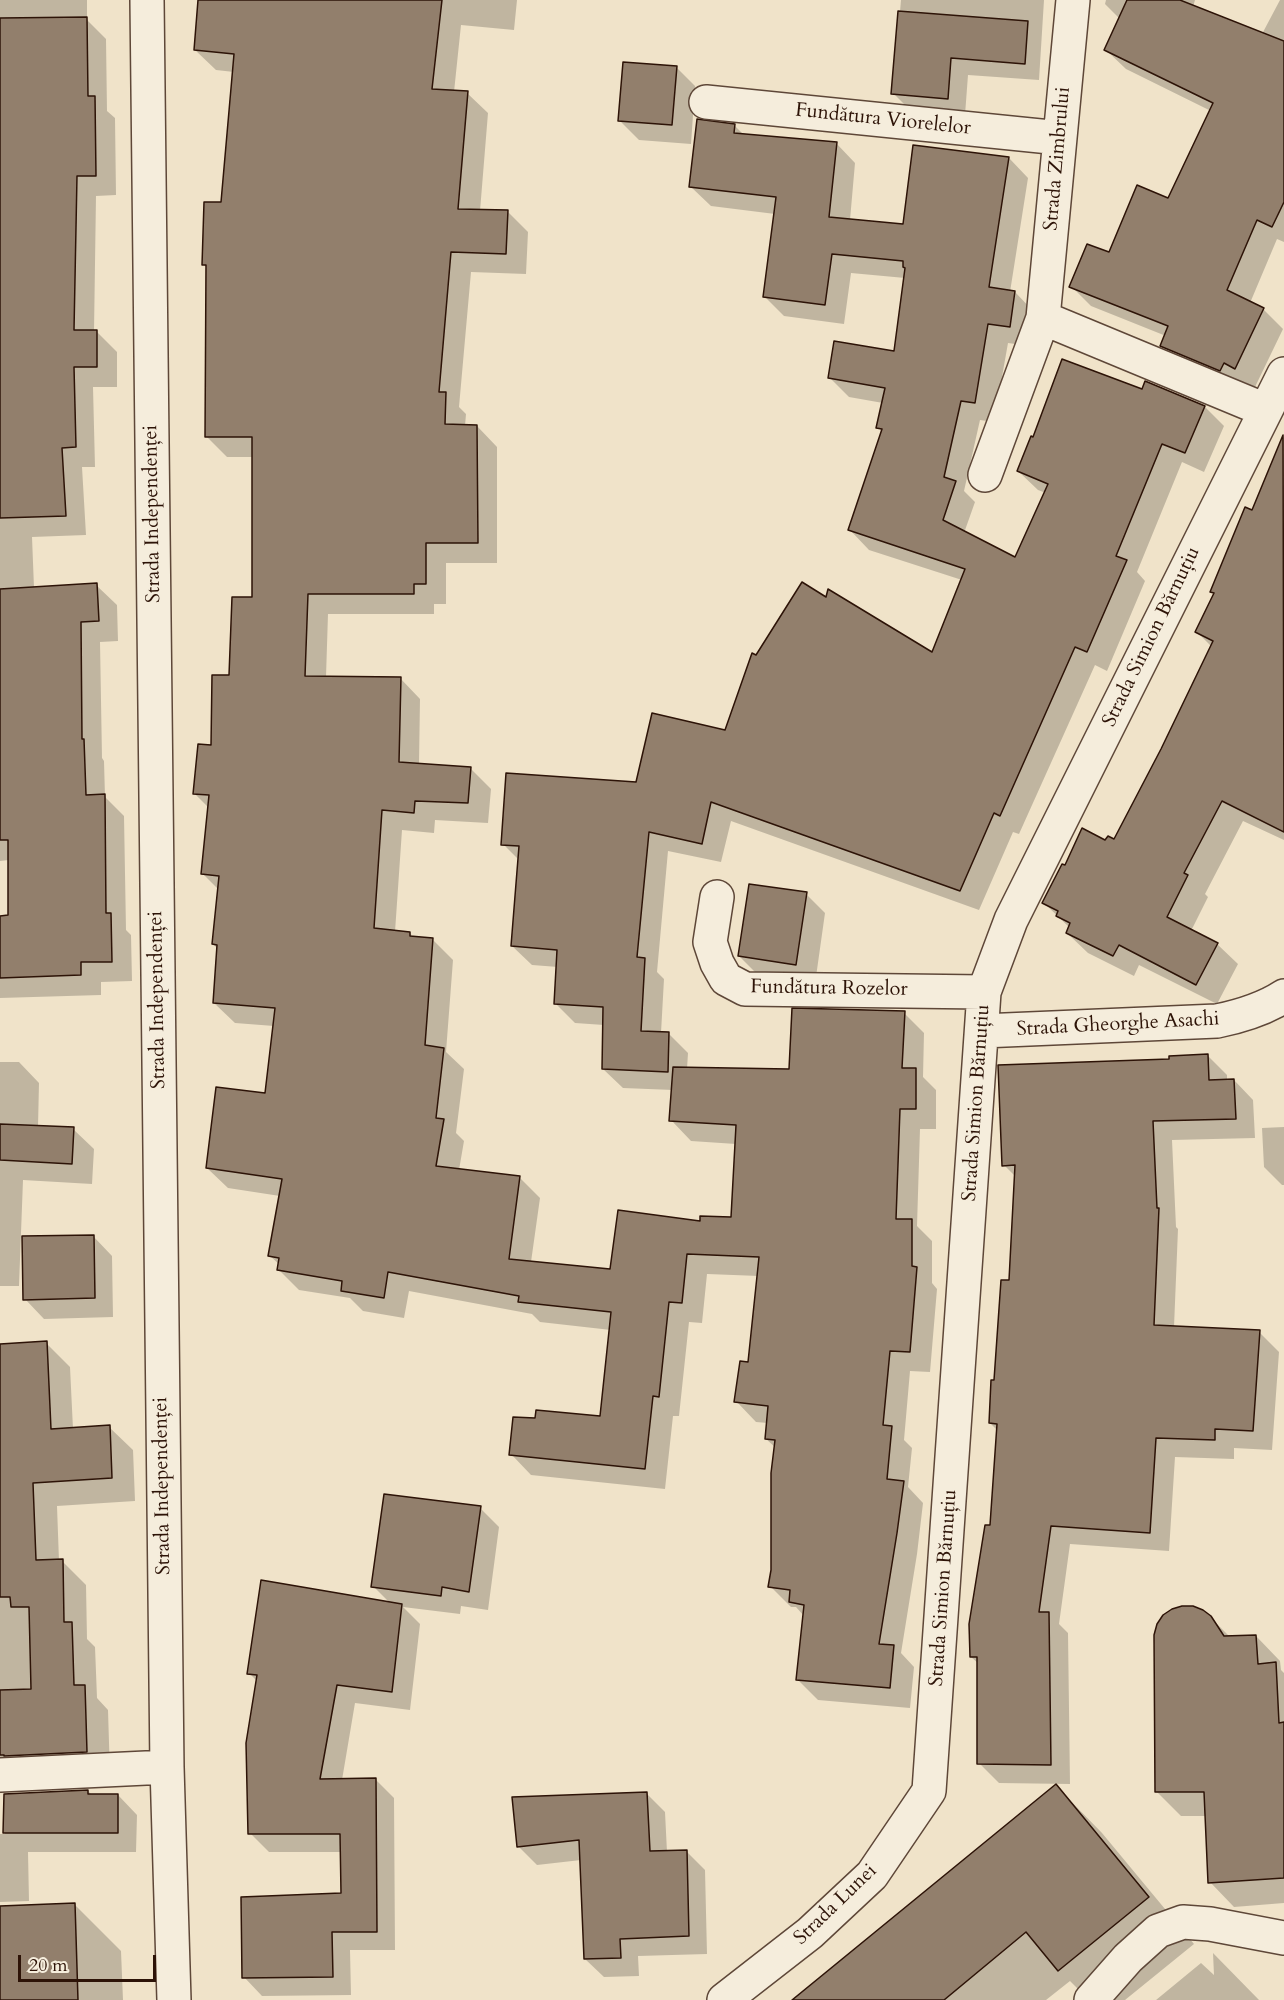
<!DOCTYPE html>
<meta charset="utf-8">
<style>
body{margin:0}
#map{position:relative;width:1284px;height:2000px;overflow:hidden;background:#f0e3c9;font-family:Cardo,serif}
canvas{display:block}
.scale{position:absolute;left:18px;top:1955px;width:138px;height:27px;box-sizing:border-box;border:3px solid #2d1307;border-top:0;padding-left:8px;font-size:18px;line-height:21px;white-space:nowrap;color:#2d1307;-webkit-text-stroke:4px #f5eddc;paint-order:stroke}
</style>
<div id="map">
<canvas width="1284" height="2000"></canvas>
<div class="scale">20 m</div>
</div>
<script>
const ctx = document.querySelector('canvas').getContext('2d');
ctx.lineJoin = 'round';
function fillPath(path, color) { ctx.fillStyle = color; ctx.fill(path, 'evenodd'); }
function strokePath(path, color, width, dash) { ctx.strokeStyle = color; ctx.lineWidth = width; ctx.lineCap = dash ? 'butt' : 'round'; ctx.setLineDash(dash || []); ctx.stroke(path); }
function write(font, color, halo, rows, align = 'center') {
  ctx.font = font + ' Cardo,serif'; ctx.lineWidth = 4.5; ctx.setLineDash([]); ctx.textBaseline = 'middle'; ctx.strokeStyle = halo; ctx.fillStyle = color; for (const [text, x, y, turn = 0] of rows) {
    ctx.save(); ctx.translate(x, y); ctx.rotate((+turn || 0) * Math.PI / 180); ctx.textAlign = isNaN(turn) ? turn : align; if (halo) ctx.strokeText(text, 0, 0); ctx.fillText(text, 0, 0); ctx.restore();
  }
}
const shadow = new Path2D(`
 M0,0H87V20L106,39L107,111L115,118L116,195L96,196L94,332H97L117,352V387H93L95,467H82L86,535L32,537L34,588L96,585L117,605L118,641L100,642L102,758L104,761L105,797L124,816L126,930L131,935L132,981L101,982V995L0,998V917H10L9,860L0,861Z
 M199,0H517L514,30L461,25L454,92L467,93L488,113L480,211H507L528,232L526,274L471,272L459,407L466,414L465,426H477L497,447V563H446V604H434V614H328L326,677L400,678L420,699L419,764L470,768L491,789L488,823L435,820L434,833L402,830L395,932L410,933L414,938L433,940L453,960L446,1052L464,1069L456,1133L464,1141L459,1170L519,1177L540,1198L531,1262L611,1271L701,1223L732,1219L736,1144L691,1141L671,1120L673,1090L623,1088L603,1069L604,1025L575,1023L555,1003L558,967L532,965L512,946L520,861L503,844L637,783L725,732L757,657L933,654L962,580L869,550L850,530L882,432L878,427L883,403L849,397L830,378L895,353L905,278L851,273L844,324L784,316L765,297L775,214L711,206L691,187L734,125L744,135L836,143L855,163L850,220L904,225L1009,158L1028,178L1010,292H1015L1034,312L1030,346L1008,343L994,422L980,420L964,491L975,502L964,533L1016,559L1046,493L1038,490L1018,471L1143,390L1205,407L1224,426L1204,472L1182,462L1137,572L1145,581L1107,671L1095,665L1019,834L1013,832L979,910L731,821L721,862L668,851L657,972L664,979L661,1033H668L688,1053L687,1069L791,1071L904,1013L924,1033L923,1077L936,1090V1129H920L917,1226L932,1241V1283L937,1289L930,1372L910,1371L904,1440L912,1448L908,1487L923,1503L917,1554L901,1653L914,1667L910,1708L818,1700L798,1680L804,1616L796,1607H791L770,1586L772,1570L776,1448L766,1439L768,1423L756,1422L736,1401L749,1363L759,1276L707,1274L702,1323L689,1322L679,1416H673L665,1489L531,1475L511,1454L602,1418L611,1330L540,1322L532,1314L409,1291L404,1318L363,1311L350,1298L299,1290L279,1270L280,1265L270,1256L280,1196L228,1188L207,1168L266,1095L274,1026L235,1023L214,1003L218,949L213,944L219,890L202,873L209,808L195,794L212,747L254,599L253,457H227L207,437L208,269L204,265L223,204L234,72L216,70L195,50Z
 M901,0H1044L1039,80L968,75L965,115L910,110L893,93Z
 M1106,0H1195L1193,7L1262,34L1280,0H1284V242L1277,239L1250,303L1263,309L1283,329L1255,387L1244,382L1240,390L1181,366L1162,346L1166,336L1091,306L1071,286L1169,200L1211,111L1126,69L1106,50L1120,19L1105,4Z
 M676,67L695,86L691,144L639,140L620,121Z
 M1284,436V840L1243,821L1205,894L1208,897L1191,931L1217,944L1238,964L1217,1004L1139,965L1134,976L1088,953L1067,933L1070,928L1044,903L1065,867L1106,842L1115,841L1163,750L1212,647L1197,632L1215,595L1212,592L1253,512Z
 M806,894L825,913L815,984L758,975L739,956Z
 M1207,1055L1227,1075V1080H1234L1253,1100L1255,1138L1172,1140L1176,1227L1178,1229L1174,1327L1259,1332L1279,1352L1272,1450L1234,1448V1459L1175,1457L1169,1551L1070,1544L1059,1624L1068,1633L1070,1784L999,1783L979,1763V1664L971,1657L992,1527L998,1431L990,1423L1010,1282L1016,1177L1004,1165L1171,1060Z
 M0,1062H19L39,1083L38,1127L73,1129L94,1149L92,1184L23,1180L19,1286H0Z
 M1284,1127V1185H1282L1264,1167L1262,1128Z
 M93,1236L112,1256L113,1317L44,1319L25,1299Z
 M46,1343L70,1367L73,1429L109,1427L133,1450L135,1501L57,1506L59,1561H62L86,1585L87,1639L95,1647L97,1698L108,1710L110,1775L0,1780V1345Z
 M480,1508L499,1527L488,1610L461,1606L460,1614L403,1607L420,1624L410,1710L355,1703L342,1780L375,1779L394,1798L395,1950H350L351,1995L262,1996L244,1977L343,1894L342,1852H269L250,1833L258,1682L249,1673L390,1603L373,1586Z
 M1210,1617L1231,1638L1256,1636L1280,1661L1281,1670L1284,1673V1903L1234,1907L1210,1882L1207,1816H1181L1157,1792Z
 M1056,1786L1102,1833L1194,1944L1125,2000H1089L1070,1981L1046,2000H795Z
 M88,1791L92,1795H118L137,1815L136,1852H28L29,1901L0,1902V1834H5V1795Z
 M646,1793L665,1812L667,1852L686,1851L705,1870L707,1954L638,1956L639,1976L604,1977L585,1959L581,1860L537,1865L518,1846Z
 M75,1905L121,1951L123,2000H0V1908Z
 M1213,1953L1259,2000H1156L1201,1963L1214,1975Z`);
const building = new Path2D(`
 M198,0H442L432,89L468,91L458,209L508,210L506,254L451,252L439,392H446L445,424L477,425L478,543H426V584H414V594H308L305,676L401,677L399,762L471,767L468,803L415,801L414,813L382,810L374,928L410,932V936L433,938L425,1045L444,1048L436,1118L444,1119L436,1166L520,1176L509,1259L610,1269L618,1210L700,1221V1216L731,1217L736,1125L669,1121L673,1067L789,1069L792,1008L905,1011L902,1068H916V1109H900L896,1219H912V1266L917,1267L910,1352L890,1351L883,1425L892,1426L887,1479L904,1481L897,1533L879,1644L894,1645L890,1688L796,1680L804,1605L789,1602L790,1590L768,1587L771,1570V1473L775,1440L765,1439L768,1406L734,1402L740,1361L748,1362L759,1257L687,1254L682,1303L669,1302L659,1397L653,1396L645,1469L509,1455L513,1417L535,1418L536,1410L600,1416L611,1312L518,1302L519,1296L388,1272L384,1298L341,1291L342,1281L277,1270L279,1258L268,1256L282,1179L206,1168L216,1087L265,1093L275,1008L213,1003L217,945L212,944L219,876L201,874L209,795L193,794L198,744L211,745L212,675H229L232,597H252V437H205L206,265H202L204,202H221L234,54L194,50Z
 M1127,0H1180L1284,41V202L1272,227L1257,220L1227,290L1264,308L1235,369L1224,363L1220,371L1160,346L1168,326L1069,287L1087,244L1109,252L1137,185L1168,198L1213,103L1104,50Z
 M898,11L1028,21L1025,64L951,58L948,99L891,94Z
 M87,17L88,96H95L96,176H77L74,330H97V367H74L76,447L62,448L66,516L0,518V18Z
 M623,62L677,66L672,125L618,121Z
 M697,119L735,124L734,133L837,142L829,217L903,224L913,145L1009,157L989,287L1015,291L1010,327L988,324L975,403L961,401L944,477L956,481L943,520L1015,557L1048,484L1017,471L1031,436L1033,437L1062,359L1142,389L1145,381L1205,406L1185,453L1162,444L1116,556L1127,560L1087,652L1075,647L1000,816L994,813L960,891L711,802L702,844L649,832L637,957L645,958L641,1031L669,1032L668,1072L602,1069L603,1007L554,1004L557,950L511,946L519,846L501,845L506,773L636,782L652,713L725,730L752,653L756,655L802,582L826,597L828,589L932,652L965,569L848,530L882,429L876,428L885,388L828,378L834,341L894,351L905,268L903,267V261L832,254L825,305L763,297L776,197L689,187Z
 M1283,435L1284,832L1222,801L1184,873L1188,875L1167,917L1218,943L1196,985L1119,945L1113,956L1066,933L1070,923L1056,916L1058,911L1042,903L1062,864L1065,865L1082,828L1105,840L1108,836L1114,839L1161,749L1213,641L1195,632L1214,593L1210,592L1245,507L1252,510Z
 M97,583L99,621L81,622L82,739H84L86,795L105,794L106,913H111L112,962H81V975L0,978V916L8,915V840H0V589Z
 M749,884L807,892L796,965L738,956Z
 M1208,1054L1209,1080L1234,1079L1236,1119L1153,1121L1157,1208H1159L1154,1325L1260,1330L1253,1431L1215,1429V1440L1156,1438L1150,1533L1051,1526L1039,1612H1049L1051,1765L977,1764V1657H970L969,1624L985,1525H990L997,1424L989,1423L991,1380H994L1001,1280H1009L1015,1165L1002,1166L998,1065L1169,1059V1056Z
 M0,1124L74,1127L72,1164L0,1160Z
 M94,1235L95,1298L23,1300L22,1236Z
 M47,1341L51,1429L110,1425L112,1478L33,1483L36,1560L63,1559L64,1622H72L74,1685H85L87,1752L4,1756V1755H0V1690L31,1689L29,1607H11L10,1597H0V1344Z
 M384,1494L481,1506L469,1592L442,1587L441,1596L371,1587Z
 M261,1580L402,1604L392,1692L337,1685L320,1779L376,1778L377,1932H332L333,1977L242,1978L241,1897L341,1893L340,1834H248L246,1743L257,1675L247,1674Z
 M1182,1606H1193L1203,1610L1211,1616L1224,1636L1256,1635L1258,1664L1276,1662L1279,1723L1284,1722V1878L1208,1883L1204,1792H1155L1154,1635L1157,1624L1163,1615L1172,1609Z
 M1056,1784L1149,1897L1058,1971L1026,1932L944,2000H792Z
 M88,1790V1794H118V1833H3L4,1794Z
 M647,1792L650,1851L687,1850L689,1936L620,1939L621,1958L584,1959L579,1840L517,1847L512,1797Z
 M75,1903L78,2000H0V1906Z`);
const minor = new Path2D(`
 M147,0L167,1767L174,2000
 M1073,0L1043,318L1265,410
 M706,102L1060,138
 M985,475L1043,318
 M717,897L710,942L717,963L726,979L745,989L984,992
 M982,1031L1217,1021C1241,1016 1264,1009 1284,996
 M0,1775L167,1767
 M724,2000L810,1933L872,1875L929,1791L984,992L1011,920L1284,374
 M1091,2000L1128,1958L1158,1931L1183,1922L1210,1924L1284,1938`);
const streetNames = [
 ["Fundătura Viorelelor",883,120,6],
 ["Strada Zimbrului",1058,159,-85],
 ["Strada Independenței",153,514,-91],
 ["Strada Simion Bărnuțiu",1152,637,-64],
 ["Fundătura Rozelor",829,989,1],
 ["Strada Independenței",158,1000,-91],
 ["Strada Gheorghe Asachi",1118,1025,-3],
 ["Strada Simion Bărnuțiu",977,1103,-86],
 ["Strada Independenței",163,1486,-91],
 ["Strada Simion Bărnuțiu",944,1588,-86],
 ["Strada Lunei",836,1905,-44]
];
fillPath(shadow, '#0003');
fillPath(building, '#927f6c');
strokePath(building, '#2d1307', 1.5);
strokePath(minor, '#5e4738', 36);
strokePath(minor, '#f5eddc', 33);
write('20px', '#2d1307', '#f5eddc', streetNames);
</script>
